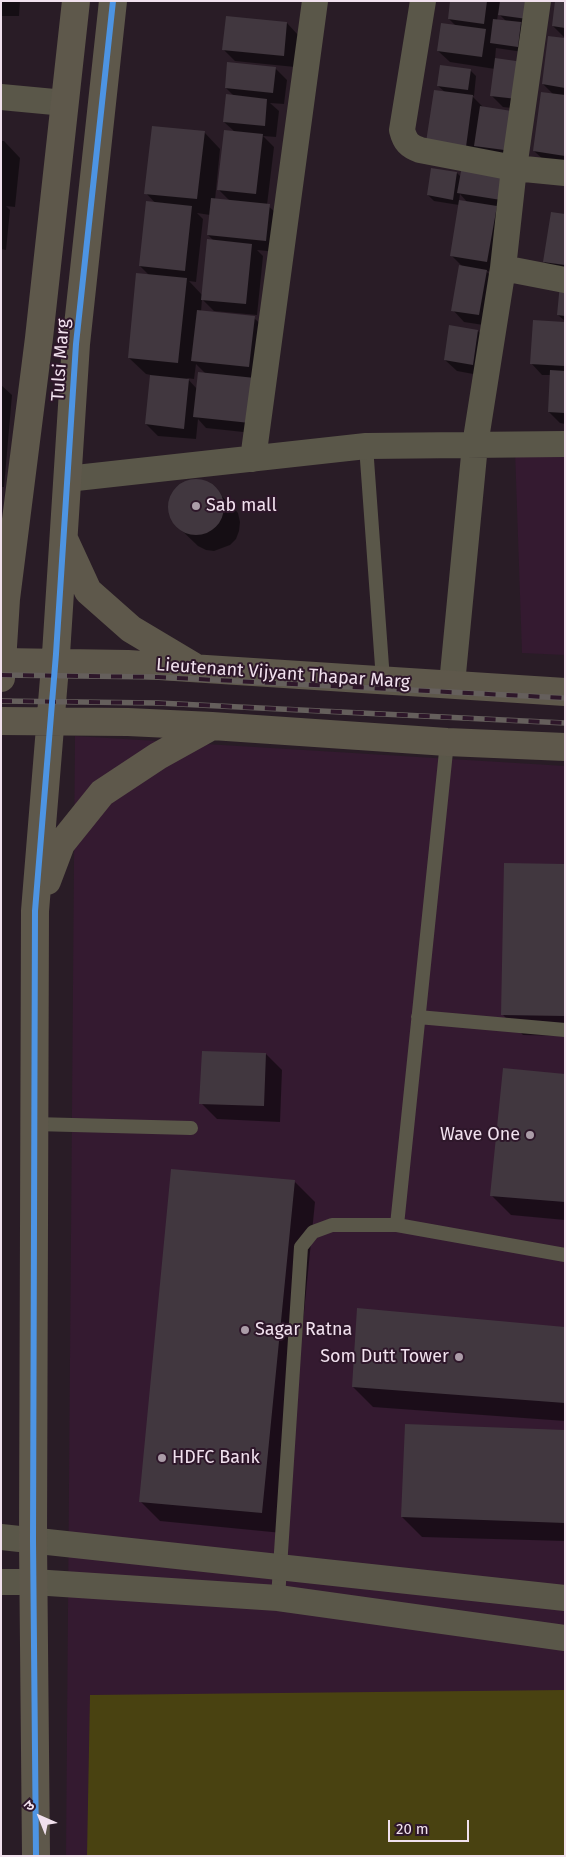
<!DOCTYPE html>
<meta charset="utf-8">
<style>
body{margin:0}
#map{position:relative;width:566px;height:1857px;overflow:hidden;background:#291c26;font-family:"Fira Sans","Noto Sans Devanagari",sans-serif}
canvas{display:block}
.frame{position:absolute;inset:0;border:2px solid #f1e1ee;pointer-events:none}
.north{position:absolute;left:15px;top:1792px;width:50px;height:50px;-webkit-text-stroke:4px #2e172a;paint-order:stroke;rotate:316deg;font-size:14px;font-weight:700;line-height:20px;text-align:center;color:#f1e1ee}
.north::after{content:'';display:block;margin:auto;width:18px;height:22px;background:#f1e1ee;clip-path:polygon(50% 0,100% 100%,50% 72%,0 100%)}
.scale{position:absolute;left:388px;top:1820px;width:81px;height:22px;box-sizing:border-box;border:2px solid #f1e1ee;border-top:0;padding-left:6px;font-size:15px;line-height:18px;white-space:nowrap;color:#f1e1ee;-webkit-text-stroke:4px #2e172a;paint-order:stroke}
</style>
<div id="map">
<canvas width="566" height="1857"></canvas>
<div class="frame"></div>
<div class="north">उ</div>
<div class="scale">20 m</div>
</div>
<script>
const ctx = document.querySelector('canvas').getContext('2d');
ctx.lineJoin = 'round';
function fillPath(path, color) { ctx.fillStyle = color; ctx.fill(path, 'evenodd'); }
function strokePath(path, color, width, dash) { ctx.strokeStyle = color; ctx.lineWidth = width; ctx.lineCap = dash ? 'butt' : 'round'; ctx.setLineDash(dash || []); ctx.stroke(path); }
function write(font, color, halo, rows, align = 'center') {
  ctx.font = font + ' "Fira Sans",sans-serif'; ctx.lineWidth = 4; ctx.setLineDash([]); ctx.textBaseline = 'middle'; ctx.strokeStyle = halo; ctx.fillStyle = color; for (const [text, x, y, turn = 0] of rows) {
    ctx.save(); ctx.translate(x, y); ctx.rotate((+turn || 0) * Math.PI / 180); ctx.textAlign = isNaN(turn) ? turn : align; if (halo) ctx.strokeText(text, 0, 0); ctx.fillText(text, 0, 0); ctx.restore();
  }
}
const built = new Path2D(`
 M515,450L565,452V655L522,653Z
 M75,736L565,766V1856H66Z`);
const green = new Path2D(`
 M565,1690V1856H87L90,1695Z`);
const shadow = new Path2D(`
 M1,1H20L19,16H1Z
 M452,1H535L532,24L520,22L527,29L523,52L496,48L495,59L529,110L503,107L491,95L495,69L450,62L438,51L456,26L449,19ZM498,13L507,22L497,21Z
 M565,1V38L553,26Z
 M287,23L298,35L295,67L235,61L224,50Z
 M565,39V165L546,162L534,151L554,95L543,84Z
 M275,68L287,80L284,104L270,103L279,111L276,137L263,136L274,147L267,205L281,217L277,252L257,250L263,256L257,315L214,311L202,299L201,312L254,318L266,329L262,434L206,428L198,419L196,439L158,436L146,424L151,375L146,374L129,358L150,276L140,266L156,204L146,193L204,132L220,149L215,200L230,201L219,190L235,132L224,122L235,97L226,88ZM197,213L210,215L208,235L214,241L203,296L189,281L196,282L203,219ZM196,364L207,375L197,389L187,378L194,379Z
 M471,71L476,76L474,96L471,95L484,108L524,162L439,153L446,93L438,86Z
 M1,141H4L20,158L15,207L6,206L10,210L6,250L1,249Z
 M457,173L461,177L505,175L498,273L486,271L498,283L490,326L464,322L453,310L463,267L451,255L459,205L434,201L428,195ZM460,194L468,203L459,201Z
 M565,215V275L556,273L544,262Z
 M565,286V321L558,315Z
 M565,323V424L560,423L549,412L551,375H542L531,363Z
 M478,331L489,342L484,376L457,371L445,360Z
 M1,385L12,395L4,487H1Z
 M190,481H199L208,483L232,506L238,513L240,522L239,531L236,539L230,545L214,551L206,550L198,546L175,524L171,516V500L175,491L181,485Z
 M565,865V1036L523,1035L503,1015Z
 M266,1054L282,1070L280,1122L217,1119L201,1103Z
 M565,1075V1220L511,1215L491,1195Z
 M295,1182L315,1202L282,1533L160,1521L140,1501Z
 M565,1328V1421L373,1407L353,1387Z
 M565,1431V1541L422,1537L402,1517Z`);
const building = new Path2D(`
 M450,1H487L484,24L448,19Z
 M500,1H529L527,19L498,15Z
 M555,1H565V28L552,26Z
 M226,16L287,22L284,56L222,50Z
 M493,19L521,22L518,47L490,43Z
 M441,23L486,29L482,57L437,51Z
 M548,36L565,38V88L542,84Z
 M495,58L523,62L517,99L490,96Z
 M227,62L276,67L273,93L225,88Z
 M440,65L471,69L468,90L437,86Z
 M434,90L473,95L466,147L426,142Z
 M541,92L565,95V156L533,151Z
 M226,94L267,99L265,126L223,122Z
 M480,106L518,112L512,151L474,146Z
 M152,126L205,131L197,199L144,194Z
 M224,130L263,134L256,194L217,190Z
 M462,166L505,173L501,200L457,193Z
 M431,168L457,172L453,200L427,195Z
 M211,198L270,204L266,241L207,235Z
 M459,200L497,206L487,262L450,256Z
 M146,201L192,206L185,271L139,266Z
 M551,212L565,214V265L543,262Z
 M207,239L252,244L246,304L201,300Z
 M459,265L487,270L479,315L451,311Z
 M136,273L187,278L178,363L128,358Z
 M560,284L565,285V316L557,315Z
 M197,310L255,316L249,367L191,361Z
 M533,320L565,322V366L530,364Z
 M449,325L478,330L473,365L444,360Z
 M550,370L565,371V413L548,412Z
 M198,372L255,378L250,423L193,417Z
 M150,375L189,379L184,429L145,424Z
 M168 507a28 28 0 1 1 56 0a28 28 0 1 1-56 0Z
 M504,863L565,864V1016L501,1015Z
 M202,1051L266,1053L264,1106L199,1104Z
 M503,1068L565,1074V1202L490,1196Z
 M171,1169L295,1180L262,1513L139,1502Z
 M357,1308L565,1327V1403L352,1387Z
 M405,1424L565,1430V1523L401,1517Z`);
const lane = new Path2D(`
 M366,446L383,680
 M447,742L397,1225L565,1255
 M418,1017L565,1030
 M34,1124L191,1128
 M278,1598L301,1247L313,1232L332,1225H397`);
const street = new Path2D(`
 M423,1L402,130C405,142 409,146 420,150L514,168L565,173
 M1,97L65,103
 M503,268L565,280
 M253,459L315,1
 M67,479L366,446L565,444
 M452,684L475,445L503,268L514,168L538,1
 M1,1537L565,1598
 M1,1582H33L278,1598L565,1638`);
const secondary = new Path2D(`
 M65,541L88,591L131,629L193,666
 M1,662L128,664L565,692
 M1,678L6,599L39,338L76,1
 M1,721L128,722L212,726L447,742L565,747
 M47,881L61,844L102,793L158,756L212,726
 M36,1856L33,1540L35,911L56,654L76,344L113,1`);
const rail = new Path2D(`
 M1,675L158,677L565,698
 M1,701L158,703L565,723`);
const cycleway = new Path2D(`
 M36,1856L33,1540L35,911L56,654L76,344L113,1`);
const markers = [
 [196,506,5,"#ab9ca8"],
 [530,1135,5,"#ab9ca8"],
 [245,1330,5,"#ab9ca8"],
 [459,1357,5,"#ab9ca8"],
 [162,1458,5,"#ab9ca8"]
];
const streetNames = [
 ["Tulsi Marg",61,360,-86],
 ["Lieutenant Vijyant Thapar Marg",283,674,4]
];
const poiNames = [
 ["Sab mall",206,506],
 ["Wave One",520,1135,"right"],
 ["Sagar Ratna",255,1330],
 ["Som Dutt Tower",449,1357,"right"],
 ["HDFC Bank",172,1458]
];
fillPath(built, '#341a30');
fillPath(green, '#494211');
fillPath(shadow, '#0007');
fillPath(building, '#41373f');
strokePath(lane, '#5a5749', 14);
strokePath(street, '#5a5749', 26);
strokePath(secondary, '#5e584b', 28);
strokePath(rail, '#655f5c', 5.5);
strokePath(rail, '#2e172a', 4, [11]);
strokePath(cycleway, '#4d94e3', 6);
for (const [x, y, r, color] of markers) { const dot = new Path2D(); dot.arc(x, y, r, 0, 2 * Math.PI); ctx.fillStyle = color; ctx.fill(dot); strokePath(dot, '#2e172a', 2); }
write('18px', '#f1e1ee', '#2e172a', streetNames);
write('18px', '#f1e1ee', '#2e172a', poiNames, 'left');
</script>
